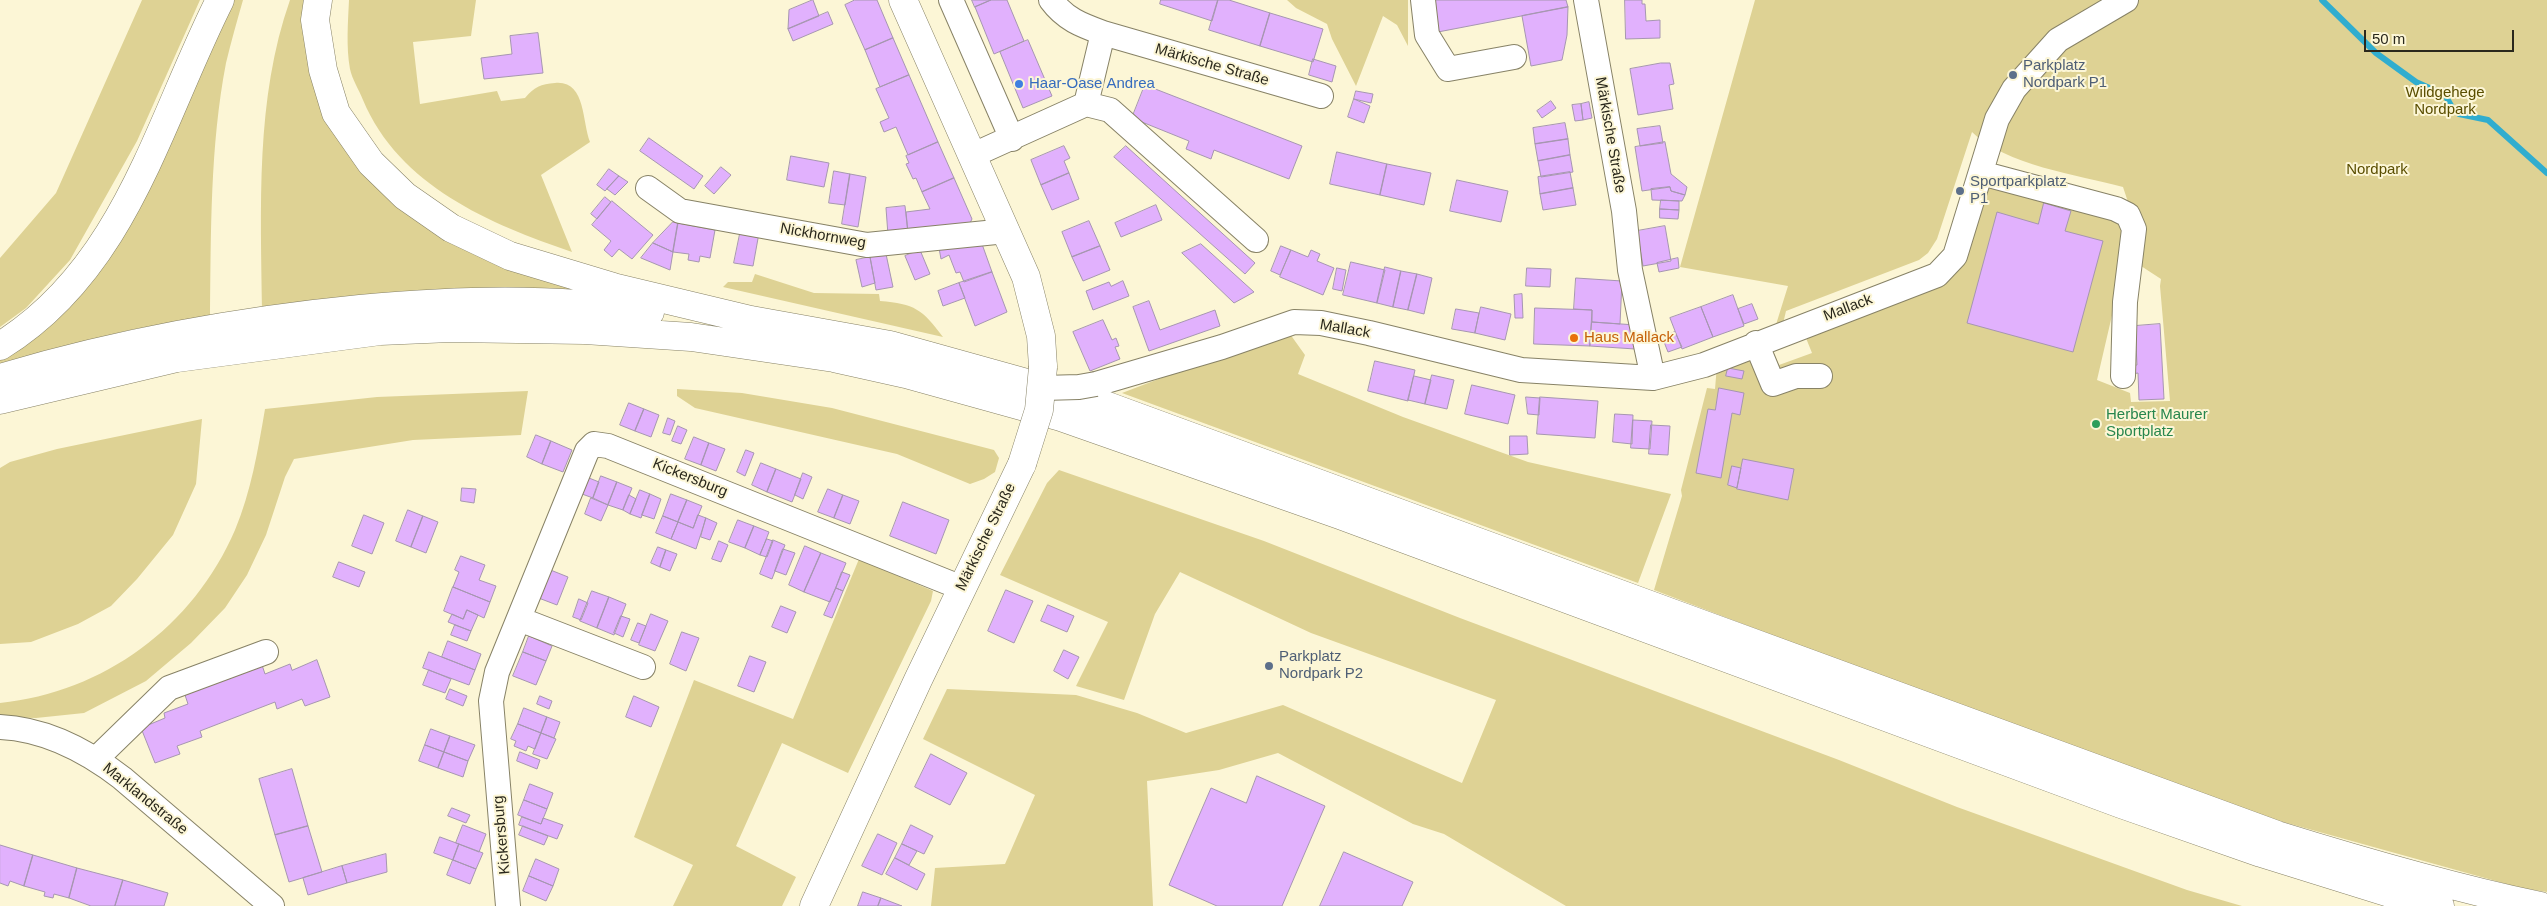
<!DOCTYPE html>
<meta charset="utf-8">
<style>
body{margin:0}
#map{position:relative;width:2547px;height:906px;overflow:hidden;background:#fcf6d6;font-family:Helvetica,sans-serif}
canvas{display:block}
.scale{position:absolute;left:2364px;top:30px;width:150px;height:22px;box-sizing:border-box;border:2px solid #2a281c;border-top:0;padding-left:6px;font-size:15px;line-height:18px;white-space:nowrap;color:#2a281c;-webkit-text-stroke:4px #fcf6d6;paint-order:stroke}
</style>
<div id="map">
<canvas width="2547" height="906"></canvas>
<div class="scale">50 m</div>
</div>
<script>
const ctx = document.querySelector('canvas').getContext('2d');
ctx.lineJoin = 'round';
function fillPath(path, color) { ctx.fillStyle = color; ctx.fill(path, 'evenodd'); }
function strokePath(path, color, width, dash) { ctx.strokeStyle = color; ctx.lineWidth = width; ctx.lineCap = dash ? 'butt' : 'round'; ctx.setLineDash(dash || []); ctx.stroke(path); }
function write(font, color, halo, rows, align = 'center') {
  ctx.font = font + ' Helvetica,sans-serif'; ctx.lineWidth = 4; ctx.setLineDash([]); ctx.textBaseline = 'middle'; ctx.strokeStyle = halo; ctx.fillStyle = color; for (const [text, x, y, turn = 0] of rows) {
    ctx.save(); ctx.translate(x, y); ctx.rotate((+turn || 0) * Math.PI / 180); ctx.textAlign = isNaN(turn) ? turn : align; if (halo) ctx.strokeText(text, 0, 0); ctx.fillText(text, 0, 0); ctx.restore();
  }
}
const green = new Path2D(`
 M142,0H200L137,141L70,260L26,308L0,327V258L56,193Z
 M232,0H243C237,21 231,42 226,63C210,146 211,232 210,315L125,331L0,365V359L63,310Z
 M290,0H309L308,33L383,190L589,292L262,311C261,208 255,99 290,0Z
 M349,0H476L471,36L413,42L420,104L497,91L501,101L525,98C534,87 541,84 555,83C586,80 582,122 590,142L541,175L572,252C490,224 399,186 363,100C359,90 352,79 350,69C346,47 348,22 349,0Z
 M1287,0H1408V46L1397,25L1383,16L1356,86L1332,39L1327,24L1296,8Z
 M1755,0H2547V892L2521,888L2251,813L2045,739L1654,590L1682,496L1681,490L1707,388L1715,389L1717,365L1770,345L1779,365L1812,353L1804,333L1947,278L1958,271L1965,260L1989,185L2118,217L2129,242L2097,380L2130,393L2131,402L2170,401L2160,286L2161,279L2141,266L2129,205L2123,187C2078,175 2005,165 1972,132L1937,239L1928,253L1919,260L1786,311L1782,328L1774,331L1788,286L1680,267Z
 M755,274L814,293L879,294L880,301C915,304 922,309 943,337L723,287L728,282H752Z
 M1290,334L1305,355L1298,374L1403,417L1528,462L1671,494L1638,583L1122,393L1232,351Z
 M677,389L742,393L832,408L994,450L999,458L995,472L984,479L970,484L897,454L695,408L677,396Z
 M528,391L521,435L413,440L294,459L285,477L266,535L247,575L225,608L191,643L146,681L84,713L36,718L0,717V703C104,692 193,627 235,530C251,492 258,450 265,409L377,397Z
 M202,419L196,484L173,535L137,579L111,606L78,624L31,642L0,644V468L10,462L57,449Z
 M1059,470L1264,541L1460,618L1839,760L1957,807L2187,890L2242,906H1566L1444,834L1413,824L1278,753L1219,770L1147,781L1153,906H931L935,868L1005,864L1035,795L923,739L947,689L1076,695L1137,713L1186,733L1283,705L1462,783L1496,700L1311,633L1180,572L1155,614L1124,700L1076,686L1108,622L1000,575L1047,483Z
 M859,559L933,591L931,601L848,773L782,743L736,846L796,877L782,906H673L693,865L634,837L694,680L793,719Z`);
const stream = new Path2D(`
 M2322,0L2376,53L2416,82L2445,95L2453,109L2459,114L2488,120L2547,173`);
const building = new Path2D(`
 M813,0L819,16L788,29L789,10Z
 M855,0H877L893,38L865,50L845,5Z
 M972,0H991L975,7Z
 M991,0H1007L1024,41L994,54L975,7Z
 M1161,0H1218L1212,21L1160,4Z
 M1218,0H1229L1270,13L1260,46L1209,30Z
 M1434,0H1566L1568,7L1438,32Z
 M1625,0H1642V4H1645L1646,21L1660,20V38L1626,39Z
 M1568,7L1567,35L1562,60L1531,66L1522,16Z
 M828,12L833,24L793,41L788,29Z
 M1270,13L1323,29L1313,62L1260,46Z
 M538,33L543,73L484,79L481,58L512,54L510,36Z
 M893,38L909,75L880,87L865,50Z
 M1028,40L1052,96L1023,108L1000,52Z
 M1313,59L1336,66L1332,82L1309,75Z
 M1661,63H1670L1674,84L1669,85L1673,109L1638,115L1630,69Z
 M909,75L938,142L908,155L896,127L884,132L880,122L889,118L876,89Z
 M1145,85L1302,146L1289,179L1214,150L1211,159L1186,149L1189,141L1132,118Z
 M1356,91L1373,94L1371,103L1354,99Z
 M1354,99L1370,106L1364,123L1348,117Z
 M1551,101L1556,108L1542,118L1537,111Z
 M1589,102L1592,118L1583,120L1581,104Z
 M1581,104L1583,120L1575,121L1572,105Z
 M1565,123L1568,139L1535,144L1533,128Z
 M1660,126L1663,143L1640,146L1637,129Z
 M649,138L703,176L694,189L640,151Z
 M1568,139L1570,155L1538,161L1535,144Z
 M938,142L954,178L922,192L916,178L913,179L906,164L909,163L906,156Z
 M1665,142L1671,174L1687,187L1685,195L1671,191L1670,187L1642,191L1635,147Z
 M1064,146L1070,158L1064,161L1069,173L1041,185L1031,160Z
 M1126,146L1255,263L1245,274L1114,157Z
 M1337,152L1387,164L1380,195L1330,184Z
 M1570,155L1573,172L1541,177L1538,161Z
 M791,156L829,163L824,187L787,180Z
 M1387,164L1431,173L1424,205L1380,195Z
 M721,167L731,175L714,194L705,186Z
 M609,169L619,176L605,191L597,185Z
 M834,171L850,174L845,205L829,203Z
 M1570,172L1573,188L1540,194L1538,177Z
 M1069,173L1079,199L1052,210L1041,185Z
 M850,174L866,177L858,227L842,224Z
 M619,176L628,182L615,195L607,189Z
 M954,178L972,219L968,227L908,233L906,212L930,209L922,192Z
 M1457,180L1508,191L1501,222L1450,211Z
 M1670,187L1671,191L1685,195L1682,201L1652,200L1651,189Z
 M1573,188L1576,205L1543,210L1540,194Z
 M605,197L611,202L597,219L591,214Z
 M1661,200L1679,201V210L1660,209Z
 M612,201L653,235L632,259L619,249L612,257L604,250L611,241L592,225Z
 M2044,203L2071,211L2065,231L2103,241L2073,352L1967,323L1997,212L2038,224Z
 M1156,205L1162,220L1121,237L1115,223Z
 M905,206L908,233L888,235L886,208Z
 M1660,209L1679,210L1678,219L1660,218Z
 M1089,221L1100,246L1072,257L1062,232Z
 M673,222L678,223L673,252L653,243Z
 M678,223L715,230L710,258L700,256L699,262L688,260L689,254L673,252Z
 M1665,226L1671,261L1643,266L1637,231Z
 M741,229L759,233L753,266L734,263Z
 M653,243L673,252L670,270L641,258Z
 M982,244L992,272L964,282L960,272L956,273L949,255L941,259L939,248Z
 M1201,244L1254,292L1234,303L1182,253Z
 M1100,246L1110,270L1083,281L1072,257Z
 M1281,246L1291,250L1280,275L1271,271Z
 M920,250L930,274L915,280L905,256Z
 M1291,250L1308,257L1311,250L1320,254L1317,261L1334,268L1323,295L1280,277Z
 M886,254L893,287L876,290L870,257Z
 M870,257L875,283L862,287L856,260Z
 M1678,258L1679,268L1659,272L1657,263Z
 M1351,262L1385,270L1377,303L1343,295Z
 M1385,267L1401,271L1393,307L1377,303Z
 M1337,268L1346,270L1342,291L1333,289Z
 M1527,268L1551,269L1550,287L1526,286Z
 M1401,271L1417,274L1408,310L1393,307Z
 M992,272L1007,312L975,326L959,283Z
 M1417,274L1432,278L1424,314L1408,310Z
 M1576,278L1622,281L1620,324L1592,322V310L1574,309Z
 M1123,281L1129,296L1093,310L1086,291L1109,282L1111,286Z
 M959,283L965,298L943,306L938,291Z
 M1522,294L1523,318H1515L1514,295Z
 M1733,295L1744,326L1713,337L1701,307Z
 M1149,301L1160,330L1215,310L1220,326L1149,351L1133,307Z
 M1752,304L1758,319L1744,324L1738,309Z
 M1481,307L1511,314L1505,340L1475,333Z
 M1701,307L1713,337L1682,349L1670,318Z
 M1535,308L1592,310L1590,346L1534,344Z
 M1456,309L1479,313L1475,333L1452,329Z
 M1103,320L1112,340L1116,338L1119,346L1115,347L1120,359L1090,371L1073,332Z
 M1592,322L1636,325L1635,349L1590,346Z
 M2160,324L2164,399L2139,400L2138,373L2132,374L2131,365H2137L2135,326Z
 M1675,332L1682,347L1668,352L1662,337Z
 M1375,361L1415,370L1408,401L1368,391Z
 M1728,368L1744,371L1742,379L1726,376Z
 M1432,375L1454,380L1447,409L1425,404Z
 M1414,376L1431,380L1425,404L1408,400Z
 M1472,385L1515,395L1508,424L1465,414Z
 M1719,388L1744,393L1740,415L1732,413L1721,478L1696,473L1708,409L1715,410Z
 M1526,397L1540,398L1539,415L1528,414Z
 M1540,397L1598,401L1595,438L1537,434Z
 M629,403L644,409L635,431L620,425Z
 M644,409L659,415L651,437L635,431Z
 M1615,414L1633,415L1632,444L1613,442Z
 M668,418L675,421L670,435L663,433Z
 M1633,420L1652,421L1650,449L1631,448Z
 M1651,425L1670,426L1668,455L1649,454Z
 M678,426L687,430L681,444L672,441Z
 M536,435L551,441L542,464L527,457Z
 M1510,436H1527L1528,454L1510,455Z
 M694,437L709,443L701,465L685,459Z
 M551,441L572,450L563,472L542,464Z
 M709,443L725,449L716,471L701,465Z
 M746,450L754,453L745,476L737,472Z
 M1743,459L1794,469L1788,500L1737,489Z
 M761,463L776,469L767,492L752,485Z
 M1732,466L1741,468L1737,488L1728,485Z
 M776,469L801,479L792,502L767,492Z
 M803,473L812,477L803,499L795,495Z
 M601,476L617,482L608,505L593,498Z
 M589,478L599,482L593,498L582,494Z
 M617,482L632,488L623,510L608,505Z
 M462,488L476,489L474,503L461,501Z
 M828,489L843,495L834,518L818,512Z
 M640,490L650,494L641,518L630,514Z
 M650,494L661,499L654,519L642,515Z
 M671,494L687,500L678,522L663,516Z
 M629,495L636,499L630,514L623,510Z
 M843,495L859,501L850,524L834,518Z
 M591,498L608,505L601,521L585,514Z
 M687,500L702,506L693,528L678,522Z
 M903,502L949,520L936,554L890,536Z
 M408,510L423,516L411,547L396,541Z
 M364,515L384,523L372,554L352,546Z
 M698,515L706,518L696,549L671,539L678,522L693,528Z
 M423,516L438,522L426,553L411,547Z
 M663,516L678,522L671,539L656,533Z
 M706,518L717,523L710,540L701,537Z
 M738,520L754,526L745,548L729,542Z
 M754,526L769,532L760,555L745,548Z
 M767,539L773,541L767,557L760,555Z
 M773,540L785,545L772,579L760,574Z
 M719,541L728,545L721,562L712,559Z
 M805,546L821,553L804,592L789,585Z
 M658,547L666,550L660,567L651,563Z
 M783,549L795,553L786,575L775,571Z
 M666,550L677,554L670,571L660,567Z
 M821,553L846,563L830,602L804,592Z
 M461,556L485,565L479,580L496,586L490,602L453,587L459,572L455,570Z
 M339,562L365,572L359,587L333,577Z
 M548,569L568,577L557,605L536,597Z
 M842,572L850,575L843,591L836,588Z
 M453,587L490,602L484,618L467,610L463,619L444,611Z
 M836,588L843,591L832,618L824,615Z
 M1006,590L1033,601L1014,643L988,631Z
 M592,591L609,597L597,628L580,621Z
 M609,597L626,604L614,635L597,628Z
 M579,599L588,603L581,620L573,617Z
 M1048,605L1074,616L1067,632L1041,621Z
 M781,606L796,612L787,633L772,627Z
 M467,610L478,615L471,631L448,622L452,614L463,619Z
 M651,614L668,621L655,651L639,645Z
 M621,616L630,619L623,637L614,633Z
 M638,623L646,626L639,643L631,640Z
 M455,625L471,631L467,641L451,635Z
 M682,632L699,638L686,671L670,664Z
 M529,636L552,646L546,661L523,652Z
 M448,641L481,654L475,670L442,657Z
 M1064,650L1079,657L1068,679L1054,671Z
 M429,652L475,670L469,685L423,668Z
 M523,652L546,661L536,685L513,676Z
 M750,656L766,662L754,692L738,686Z
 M317,660L330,697L305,706L302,699L277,709L275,702L200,731L202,737L177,746L180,754L155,763L141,728L165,718L164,713L188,704L185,695L262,665L265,674L290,664L292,670Z
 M429,670L451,679L445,693L423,685Z
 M450,689L467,696L463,706L446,699Z
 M540,696L552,701L549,709L537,704Z
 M634,696L659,707L651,727L626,717Z
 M524,708L547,717L541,733L518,724Z
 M547,717L560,722L554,738L541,733Z
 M518,724L541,733L535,749L528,746L526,751L514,746L516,741L511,739Z
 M431,729L450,736L444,752L425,745Z
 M541,733L556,739L547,759L533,754Z
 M450,736L475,745L468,761L444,752Z
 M425,745L444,752L438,768L419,761Z
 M444,752L468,761L463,777L438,768Z
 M520,752L540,760L537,769L517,761Z
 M931,754L967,773L950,805L915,787Z
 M292,769L308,826L275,835L259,779Z
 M1257,776L1325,806L1282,906H1217L1169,885L1211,788L1246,803Z
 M530,784L553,793L547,809L524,800Z
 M524,800L547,809L541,824L518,815Z
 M452,808L470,815L466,823L448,816Z
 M522,817L541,824L543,818L563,825L557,839L519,825Z
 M463,825L486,834L479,852L456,843Z
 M911,825L933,836L924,854L902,844Z
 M308,826L322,872L289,882L275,835Z
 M523,826L548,836L544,845L519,835Z
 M878,834L897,843L882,875L862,866Z
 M440,837L459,844L453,860L434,853Z
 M459,844L483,853L476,869L453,860Z
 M902,844L917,851L909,865L895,858Z
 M0,845L33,855L24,886L10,881L8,886L0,883Z
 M1344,852L1413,882L1402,906H1320Z
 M386,854L387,872L347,883L342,866Z
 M33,855L77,868L69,898L54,894L53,898L44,896L45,892L24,886Z
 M895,858L925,874L917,890L886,874Z
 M536,859L559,869L553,886L529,876Z
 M453,860L476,869L470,884L447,875Z
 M342,866L347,883L308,895L303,878Z
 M77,868L123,880L115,906H91L69,898Z
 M529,876L553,886L546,901L523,891Z
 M123,880L168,893L164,906H115Z
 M863,892L881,898L878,906H858Z
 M881,898L902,906H878Z`);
const minor = new Path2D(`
 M951,0L1012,139
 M1051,0C1065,19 1081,25 1103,33L1086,104
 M1423,0L1427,35L1448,69L1514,57
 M1586,0L1624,211L1630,270L1653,378
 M1103,33L1321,96
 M971,156L1086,104L1110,110L1256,240
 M1981,173L2116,209L2128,215L2134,229L2125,302L2123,376
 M648,188L680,211L867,245L1006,231
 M1756,343L1773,384L1796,376H1820
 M1096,384L1222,347L1294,322L1321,323L1369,333L1521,370L1653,378L1704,365L1937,275L1955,256L1997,119L2014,89L2058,40L2126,0
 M519,619L643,667
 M0,727C45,729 87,751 122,778L272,906
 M96,759L169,688L266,652
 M508,906L491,701L497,672L587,451L594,444L608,446L962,588`);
const major = new Path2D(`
 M903,0L1026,277L1041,336L1043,367
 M814,906L918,680L1022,464`);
const highway = new Path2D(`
 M318,0L315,20L323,70L336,113L371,163L405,196L451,228L510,256L613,287L751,320L890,345L1102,404L2277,835C2364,862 2451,887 2540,906
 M0,346C125,269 158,123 220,0
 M0,378C118,343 237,321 360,309C456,300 554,297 650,312
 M0,400L177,358L380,331L450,328L585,330L691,337L834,358L906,374L1061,417L1340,515L2121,804L2261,853L2409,899L2440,906`);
const minorBridge = new Path2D(`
 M1043,388L1079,387L1096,384`);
const majorBridge = new Path2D(`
 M1022,464L1039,410L1043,367`);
const markers = [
 [2013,75,5,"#5c6f8a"],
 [1019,84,5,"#3f7fe0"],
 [1960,191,5,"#5c6f8a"],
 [1574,338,5,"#e8710a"],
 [2096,424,5,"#2e9e5b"],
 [1269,666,5,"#5c6f8a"]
];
const streetNames = [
 ["Märkische Straße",1212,65,16],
 ["Märkische Straße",1610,135,80],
 ["Nickhornweg",823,236,10],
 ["Mallack",1848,308,-21],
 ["Mallack",1345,329,10],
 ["Kickersburg",690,478,22],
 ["Märkische Straße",986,537,-64],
 ["Marklandstraße",145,799,39],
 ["Kickersburg",502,835,-95]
];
const serviceNames = [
 ["Parkplatz",2023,66],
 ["Nordpark P1",2023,83],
 ["Sportparkplatz",1970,182],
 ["P1",1970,199],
 ["Parkplatz",1279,657],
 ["Nordpark P2",1279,674]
];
const shopNames = [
 ["Haar-Oase Andrea",1029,84]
];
const parkNames = [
 ["Wildgehege",2445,93],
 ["Nordpark",2445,110],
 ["Nordpark",2377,170]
];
const foodNames = [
 ["Haus Mallack",1584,338]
];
const leisureNames = [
 ["Herbert Maurer",2106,415],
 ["Sportplatz",2106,432]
];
fillPath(green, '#ded294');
strokePath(stream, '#30adcf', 6);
fillPath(building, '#e1b1fd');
strokePath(building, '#a696b0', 1);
strokePath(minor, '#878266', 26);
strokePath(major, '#878266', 29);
strokePath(highway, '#878266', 29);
strokePath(minor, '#fff', 24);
strokePath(major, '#fff', 28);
strokePath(highway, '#fff', 28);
strokePath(minorBridge, '#878266', 26, []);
strokePath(majorBridge, '#878266', 29, []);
strokePath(minorBridge, '#fff', 24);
strokePath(majorBridge, '#fff', 28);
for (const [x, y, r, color] of markers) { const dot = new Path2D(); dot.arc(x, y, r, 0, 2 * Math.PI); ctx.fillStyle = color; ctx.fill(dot); strokePath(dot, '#fcf6d6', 2); }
write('15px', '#2a281c', '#fcf6d6', streetNames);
write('15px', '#4e5e75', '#fcf6d6', serviceNames, 'left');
write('15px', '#366cbe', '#fcf6d6', shopNames, 'left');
write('15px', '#5a4e00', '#fcf6d6', parkNames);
write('15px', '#c56008', '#fcf6d6', foodNames, 'left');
write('15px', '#27864d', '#fcf6d6', leisureNames, 'left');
</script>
